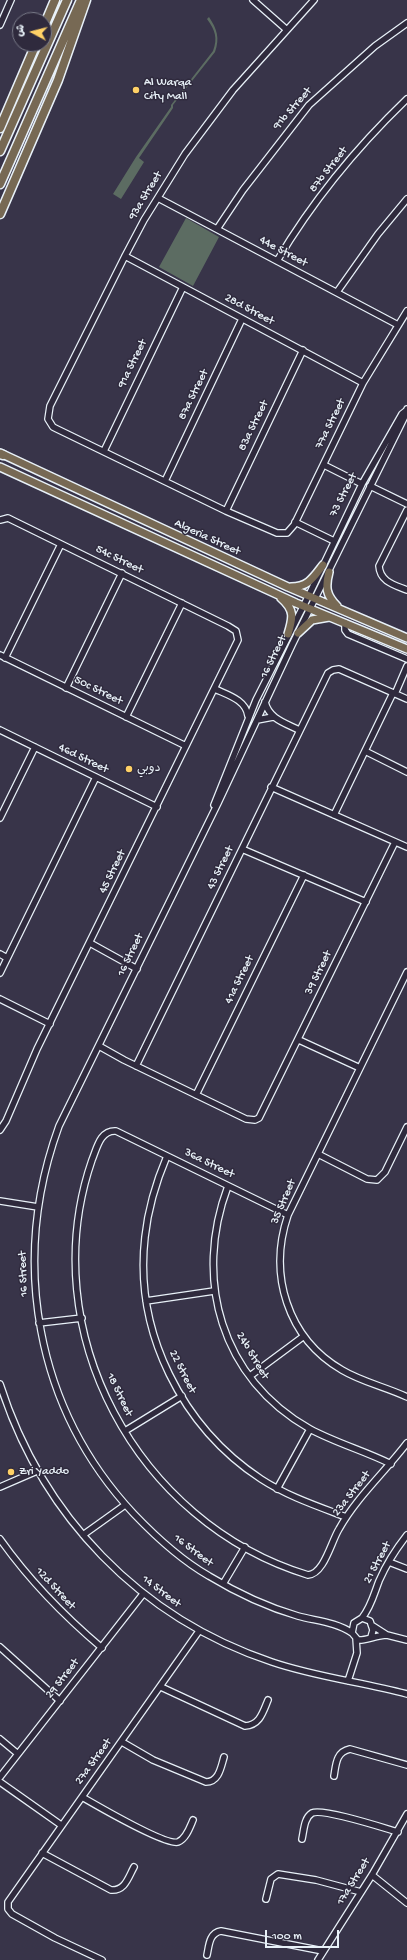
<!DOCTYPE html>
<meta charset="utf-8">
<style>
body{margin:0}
#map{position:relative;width:407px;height:1960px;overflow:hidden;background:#383449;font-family:"Gochi Hand","Playpen Sans Arabic",sans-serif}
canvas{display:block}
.north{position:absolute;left:12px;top:12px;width:40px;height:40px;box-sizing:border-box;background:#2f2a3d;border:1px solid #797a88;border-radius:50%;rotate:277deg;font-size:11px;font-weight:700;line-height:16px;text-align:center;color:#e8f1f8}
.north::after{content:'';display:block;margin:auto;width:14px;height:18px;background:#ffd166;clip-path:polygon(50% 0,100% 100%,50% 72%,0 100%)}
.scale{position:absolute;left:265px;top:1930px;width:74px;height:18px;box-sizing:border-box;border:2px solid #e8f1f8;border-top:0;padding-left:5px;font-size:12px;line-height:14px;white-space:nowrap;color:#e8f1f8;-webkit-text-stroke:3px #2f2a3d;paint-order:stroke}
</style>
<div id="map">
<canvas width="407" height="1960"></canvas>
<div class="north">ش</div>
<div class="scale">100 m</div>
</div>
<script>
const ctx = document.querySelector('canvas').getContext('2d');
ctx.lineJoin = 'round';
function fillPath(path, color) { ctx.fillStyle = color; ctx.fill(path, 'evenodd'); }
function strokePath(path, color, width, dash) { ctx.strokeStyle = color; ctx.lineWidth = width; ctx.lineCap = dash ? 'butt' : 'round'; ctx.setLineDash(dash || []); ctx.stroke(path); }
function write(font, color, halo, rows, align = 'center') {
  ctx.font = font + ' "Gochi Hand","Playpen Sans Arabic",sans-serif'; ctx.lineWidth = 3; ctx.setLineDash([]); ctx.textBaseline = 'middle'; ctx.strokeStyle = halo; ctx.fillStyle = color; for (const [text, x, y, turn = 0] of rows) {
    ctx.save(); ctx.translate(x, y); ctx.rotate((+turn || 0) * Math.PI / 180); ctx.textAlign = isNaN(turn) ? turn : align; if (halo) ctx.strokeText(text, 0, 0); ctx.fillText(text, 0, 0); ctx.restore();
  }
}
const green = new Path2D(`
 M209,17C217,29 220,38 215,52L173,105V108L139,158L144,162L121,199L113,194L136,157L171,107V105L213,51C218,38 215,30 207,19Z
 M186,218L219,237L193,286L159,267Z`);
const minor = new Path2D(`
 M253,0L287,30
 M314,0L233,90L185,154L144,220L125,256L50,406L48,419L53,427L57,429L226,511L277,533H287L294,525L363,383L407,311
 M0,25L11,0
 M158,198L398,325
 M217,229L243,190L309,105L375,46L407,23
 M125,256L363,383
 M277,261C312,202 357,147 407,99
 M337,292L378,234L407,199
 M104,451L183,287
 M324,465L362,484
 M165,481L242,319
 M370,486L407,504
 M407,510L379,566C380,582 395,585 407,590
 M226,511L303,350
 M0,520L8,518L12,520L228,626L236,631L238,640L37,1049L6,1121L0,1130
 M295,522L334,541
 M345,623V630L348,634L407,659
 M0,655L186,746
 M5,658L61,544
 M66,688L122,573
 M215,689C228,695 246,700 248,716
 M395,694L407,666
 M265,702C269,719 285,723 299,730
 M126,717L182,603
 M257,720L273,717
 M0,730L157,807
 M365,751L407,772
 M271,787L407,847
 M214,805L256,700L309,595L362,484L402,414L407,410
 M334,815L393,693
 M0,818L35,747
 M242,849L366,902
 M90,943L137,969
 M0,954L7,958
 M407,972L288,1215C268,1274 287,1338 342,1370C362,1382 386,1387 407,1397
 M0,973L96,777
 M0,999L50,1024
 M299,1040L360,1068
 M99,1046L124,1060L246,1119L255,1120L259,1118L395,842
 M136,1066L328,673L333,670L339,669L407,699
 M196,1095L304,875
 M318,1154L367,1179L377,1180L385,1172L407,1127
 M167,1156C156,1182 148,1209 145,1237C134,1332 182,1427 261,1479C287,1496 317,1506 346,1517
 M228,1186C193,1279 221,1379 310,1429C336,1443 365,1451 391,1464
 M0,1201L38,1207
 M288,1215L116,1131C100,1130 97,1148 92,1160C33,1331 137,1523 308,1575C324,1574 331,1542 339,1529C357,1497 385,1472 407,1443
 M146,1301L214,1291
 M39,1323L82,1318
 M250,1376L304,1336
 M0,1384C42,1516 140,1618 272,1662C316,1677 362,1682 407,1694
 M125,1431L182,1396
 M0,1487L37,1471
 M277,1489L310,1429
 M83,1535L125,1505
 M0,1539C29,1580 63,1615 102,1648
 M389,1562L407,1569
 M223,1584L245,1547
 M362,1618C371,1607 374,1594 379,1581C386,1565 396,1549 407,1535
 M373,1626L387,1635L407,1640
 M352,1633C336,1622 316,1621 298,1616C267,1607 237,1593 209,1576C181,1560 156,1537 134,1514C35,1408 10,1261 59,1126L218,803L292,645L405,416L407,409
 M371,1637L373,1630L370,1621L362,1618L354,1623L352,1633L358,1640C365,1641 377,1635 387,1635
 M0,1647L60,1701
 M348,1681L357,1653L356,1638
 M161,1687L245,1726C260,1725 263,1712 268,1700
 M0,1739L18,1754
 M122,1742L153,1760L206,1782C219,1782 221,1767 224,1757
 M334,1776C336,1764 336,1752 350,1749L407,1765
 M0,1777L143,1594
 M0,1782L61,1825
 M82,1797C96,1805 166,1846 178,1842C186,1839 190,1827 193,1820
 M302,1839C304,1830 304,1818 312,1813C323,1808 384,1828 398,1832
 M42,1853L111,1890C125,1891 128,1878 134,1867
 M372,1875L407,1903
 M266,1899L271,1879L278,1874L316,1880L361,1892
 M207,1955C209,1946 209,1933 221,1931L323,1951
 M102,1960L55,1938L12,1914L8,1909V1902L199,1631
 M318,1960L372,1875L407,1814`);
const major = new Path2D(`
 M0,453L288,587L407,638
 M0,467L296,603L407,649
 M329,572C325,587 326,595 337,606
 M291,587C308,587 313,578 323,565
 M281,598C295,610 293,618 288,634
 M298,633L312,620L329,617`);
const highway = new Path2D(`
 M44,26L55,0
 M0,128L36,44
 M0,151L67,0
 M0,184L81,0
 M0,214L58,80L86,0
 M0,454L3,455`);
const markers = [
 [136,90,4,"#ffd166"],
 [129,769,4,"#ffd166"],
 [11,1472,4,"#ffd166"]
];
const poiNames = [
 ["Al Warqa",144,83],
 ["City Mall",144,97],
 ["دوبي",137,769],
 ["Zri Yaddo",19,1472]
];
const streetNames = [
 ["91b Street",293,109,-49],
 ["87b Street",329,170,-52],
 ["93a Street",146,196,-59],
 ["44e Street",283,252,28],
 ["28d Street",249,310,28],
 ["91a Street",133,364,-64],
 ["87a Street",194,395,-64],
 ["77a Street",331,424,-64],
 ["83a Street",254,426,-64],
 ["73 Street",344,495,-63],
 ["Algeria Street",207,538,25],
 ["54c Street",119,560,26],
 ["16 Street",274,657,-64],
 ["50c Street",98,691,26],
 ["46d Street",83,759,26],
 ["43 Street",221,868,-64],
 ["45 Street",113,872,-64],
 ["16 Street",131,955,-64],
 ["39 Street",319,973,-64],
 ["41a Street",240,980,-64],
 ["36a Street",209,1164,26],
 ["35 Street",284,1202,-67],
 ["16 Street",24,1274,-92],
 ["24b Street",252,1356,59],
 ["22 Street",182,1372,63],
 ["18 Street",119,1395,64],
 ["23a Street",352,1494,-52],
 ["16 Street",193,1551,37],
 ["21 Street",378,1563,-62],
 ["12d Street",55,1589,47],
 ["14 Street",161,1592,37],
 ["29 Street",63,1679,-52],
 ["27a Street",94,1762,-54],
 ["17a Street",354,1882,-58]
];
fillPath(green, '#5c6c62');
strokePath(minor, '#e8f1f8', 8);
strokePath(major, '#e8f1f8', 10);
strokePath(highway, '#e8f1f8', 11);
strokePath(minor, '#2f2a3d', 5.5);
strokePath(major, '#776954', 7);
strokePath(highway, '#776954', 8);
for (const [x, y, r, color] of markers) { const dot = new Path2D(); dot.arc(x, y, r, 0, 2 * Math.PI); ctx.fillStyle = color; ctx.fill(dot); strokePath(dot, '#2f2a3d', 1.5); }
write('12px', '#e8f1f8', '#2f2a3d', poiNames, 'left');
write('12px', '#e8f1f8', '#2f2a3d', streetNames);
</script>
